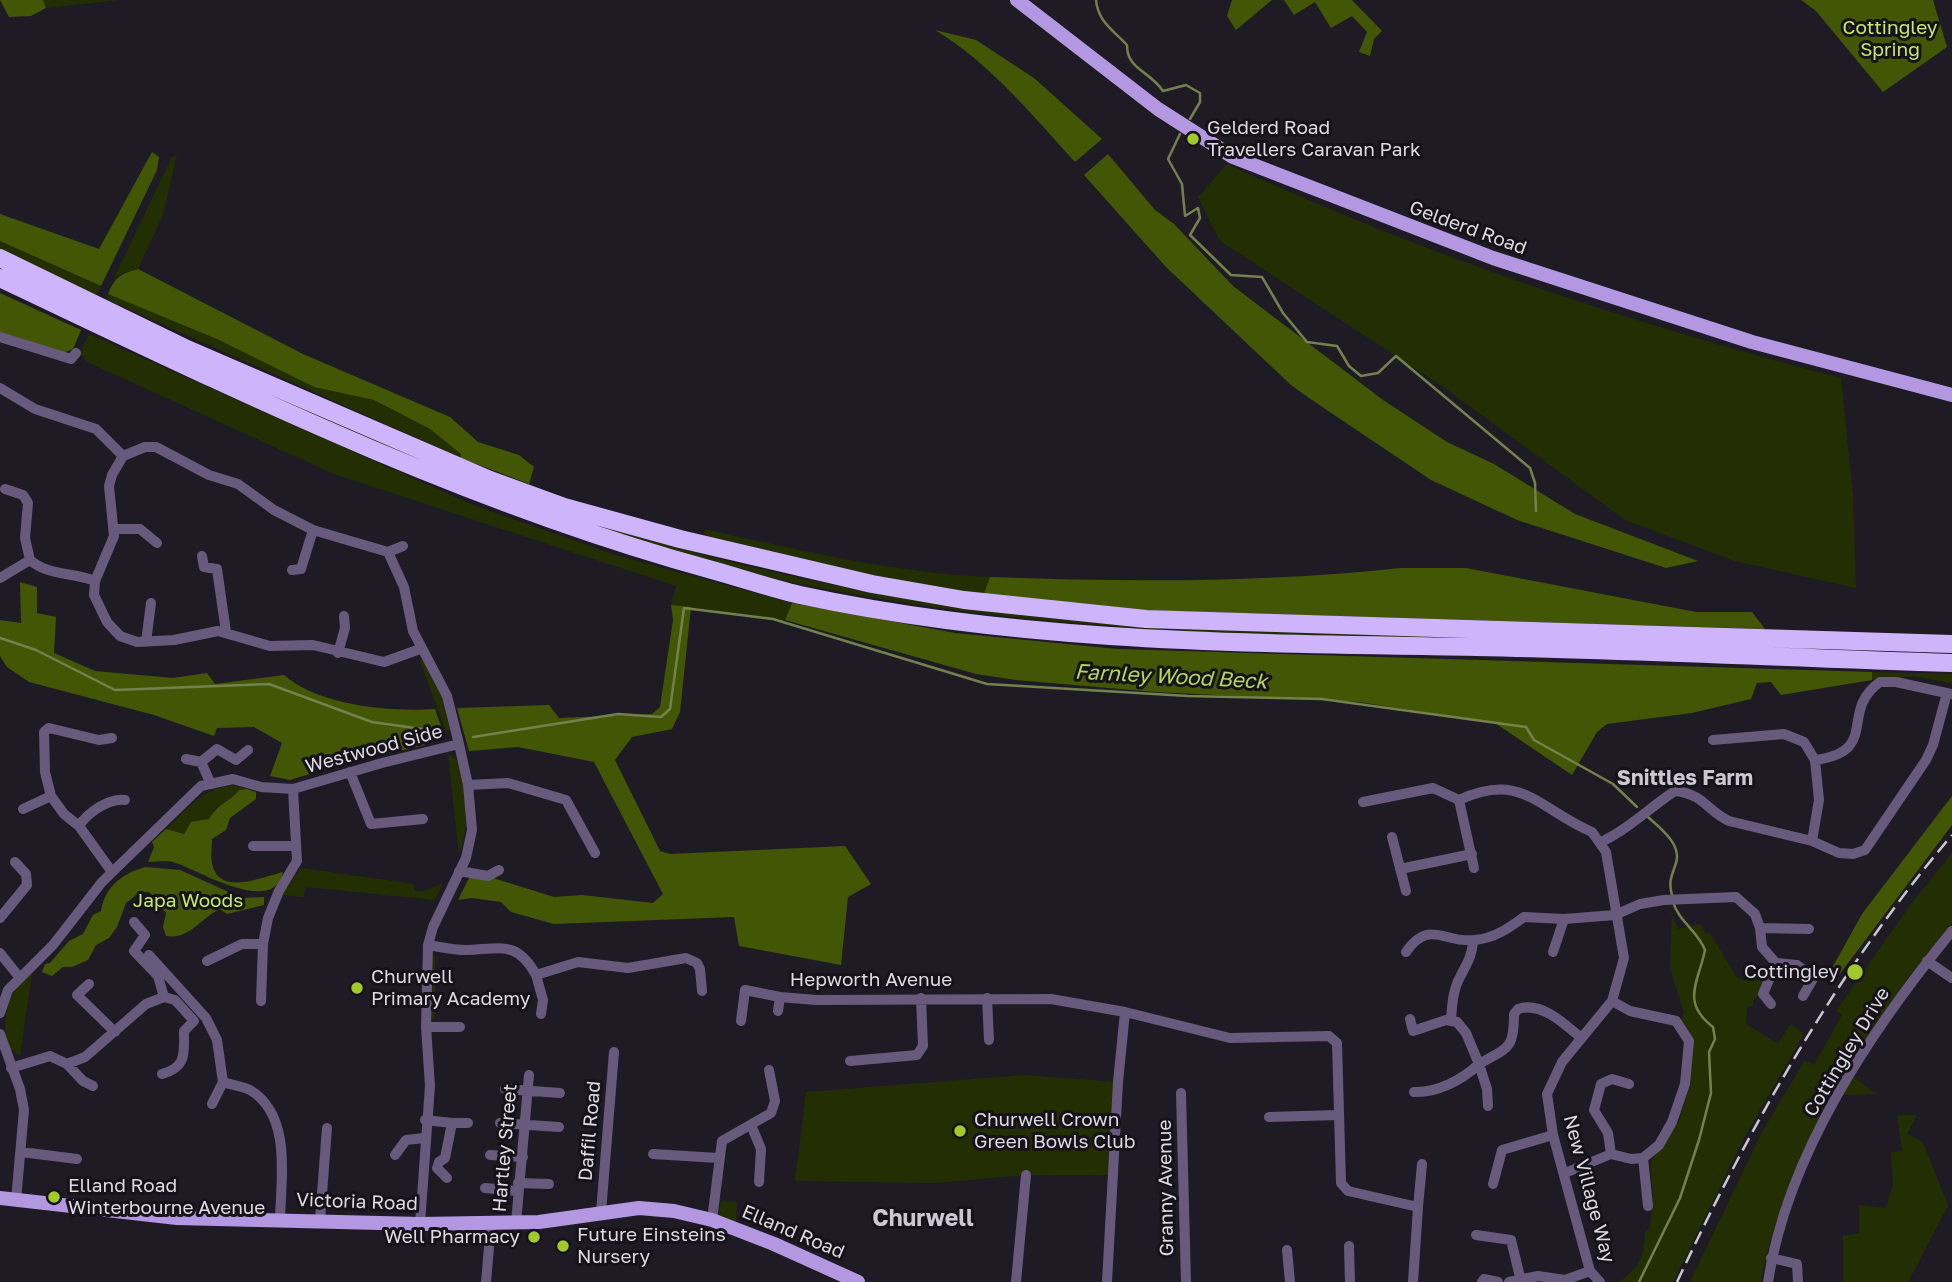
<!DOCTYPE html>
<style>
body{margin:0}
canvas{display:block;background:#1e1b24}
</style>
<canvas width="1952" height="1282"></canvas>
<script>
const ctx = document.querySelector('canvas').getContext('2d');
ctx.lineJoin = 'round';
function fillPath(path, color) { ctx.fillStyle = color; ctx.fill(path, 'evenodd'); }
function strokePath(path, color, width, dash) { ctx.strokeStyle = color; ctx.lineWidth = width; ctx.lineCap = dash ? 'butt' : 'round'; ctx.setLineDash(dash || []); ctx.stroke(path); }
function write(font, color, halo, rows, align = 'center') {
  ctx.font = font + ' "Golos Text",sans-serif'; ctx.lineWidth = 6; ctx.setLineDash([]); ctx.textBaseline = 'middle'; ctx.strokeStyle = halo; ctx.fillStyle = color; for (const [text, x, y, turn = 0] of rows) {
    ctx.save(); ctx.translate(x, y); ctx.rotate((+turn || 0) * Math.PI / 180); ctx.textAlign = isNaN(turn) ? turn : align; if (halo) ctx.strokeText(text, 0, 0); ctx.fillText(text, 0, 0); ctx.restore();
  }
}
const green = new Path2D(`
 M43,0H119L46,8Z
 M177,155L163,215L138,269L120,274L113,280L172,157Z
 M1227,164C1424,255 1632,324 1841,378L1853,497L1856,588L1735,561L1625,520L1442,386L1220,241L1198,197Z
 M0,241L101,286L96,295L0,250Z
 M0,267L560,512C753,576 932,610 1134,626L1584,641C1322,638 1057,637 800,584C519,525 259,391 0,271Z
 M108,294L219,340L314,387L374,400L430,429L462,454L461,458L106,299Z
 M89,334L473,505L615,555L792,603L785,620L671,605L676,586L334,474L87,362L80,353Z
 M705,529C799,550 894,573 990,577L983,596L898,583L703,539Z
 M419,659C440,669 445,710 450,730L446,731Z
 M1872,672L1952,674V684L1914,676L1872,680Z
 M448,754L458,761C466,795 471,821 459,855Z
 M236,785L247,789L239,790L233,798L216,807L209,819L188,827L184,834L166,829C188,808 204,787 236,785Z
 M1952,853V923L1910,975L1854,1055L1846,1057L1823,1100L1825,1104C1799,1161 1772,1220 1761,1282H1690L1762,1132L1805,1060L1814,1065L1842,1015L1836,1011L1911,904Z
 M301,868L414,884V891H424L443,883L435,900L305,887L304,897L282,895Z
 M1668,906L1678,929L1700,924L1706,934L1710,933L1737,978L1745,981L1759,971L1766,975L1759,996L1753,1000V1005L1747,1008L1746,1024L1778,1044L1790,1024L1804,1034L1745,1136L1673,1282H1620C1640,1266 1644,1257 1645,1232L1649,1230L1653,1203L1651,1161L1679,1121L1690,1085L1694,1041L1681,1020L1684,1013L1670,968L1672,917Z
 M435,954V1019L431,1017V958Z
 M32,973L20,1056L7,1046C2,1017 7,991 32,973Z
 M1850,1074L1876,1094L1837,1095Z
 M1026,1075L1118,1082L1114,1175H1026L935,1183L795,1181L806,1092Z
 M1897,1115H1917L1907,1134L1923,1142L1948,1206L1908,1282H1843V1236L1859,1233V1205L1886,1208L1893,1184L1891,1152L1902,1151Z
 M721,1201L737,1202L736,1222L718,1216Z`);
const forest = new Path2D(`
 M0,0H43L46,8L31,16L9,17Z
 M1232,0H1272L1236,30L1227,16Z
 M1284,0H1352L1382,31L1374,39L1370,56L1359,52L1367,32L1352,16L1331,28L1315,2L1294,15Z
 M1801,0H1933L1947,47L1883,92L1816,11Z
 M935,30L976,40L1034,78L1102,139L1075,162C1033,116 990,63 935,30Z
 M152,152L159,157L157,170L101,286L0,241V214L99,249Z
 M1108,154L1155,210L1174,224L1233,286L1383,400L1447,442L1494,464L1575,514L1698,561L1666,568L1517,520L1431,480L1309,398L1291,385L1166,267L1084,175Z
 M138,269L303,354L450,417L478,442L519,455L534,467L529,484L461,458V454L430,429L374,400L314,387L219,340L108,294C115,277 120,274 138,269Z
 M0,293L81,330L73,349L61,354L0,333Z
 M1400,568H1466L1696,612H1752L1765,629L1137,610L983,596L990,577C1127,582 1263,583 1400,568Z
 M20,582L37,587V613L56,617L54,653L95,671L173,678L207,673L215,684L284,675C319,706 391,712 435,709L444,735L422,746L360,759L290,780L270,776L282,743L254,727L217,728L214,736L154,715L29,682L7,667L0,656V620L21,623Z
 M792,603L955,633L1117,649L1872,672V680L1781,695L1771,682L1757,683L1751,699L1692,713L1607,724L1597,732L1572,775L1495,723L1359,702L1155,692L1016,680L976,674L785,620Z
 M671,605L691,607L680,712L672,729L632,737L615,760L660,851L670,854L845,846L871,884L848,897L841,965L739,946L734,917L554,924L511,912L501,902L472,898L458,900L470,876L493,878L554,897L582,895L653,903L663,894L594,762L518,747L469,751L457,708L549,705L559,718L652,714L660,707L673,620Z
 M247,789L256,792V799L230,818L226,830L212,839C212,848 210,858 213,867C221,896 265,876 283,872C274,917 198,870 176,863C168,860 157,862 148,862L154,847L152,842L166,829L184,834L191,822L209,819C220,801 228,804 239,790Z
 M1952,796V825L1839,975L1831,970L1862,914Z
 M145,867L180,870L242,898L264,897V905L227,914L220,909C201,918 189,940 166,936L163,927L166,913L149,892H140L126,903L117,927L109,938L96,945L88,960L72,967H63L52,976L42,972L45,964L50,963L69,941L83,934L93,915L101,911C105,887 121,874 145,867Z`);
const stream = new Path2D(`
 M1096,0C1098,22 1113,30 1127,45C1127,70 1149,70 1163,91L1186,85L1200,93V102L1190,119
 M1180,134L1168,159L1182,184L1185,216L1198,208L1200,218L1190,235L1231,275L1262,277L1283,313L1307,342L1337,346L1349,366L1361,376L1378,373L1396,356L1530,468L1535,483L1536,511
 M0,638L36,650L115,690L269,684L372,722L422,729
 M473,737L618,714L661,717L670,709L684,608L773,619L987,684L1188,696L1322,699L1526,727L1534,740L1613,784L1637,807
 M1648,817C1660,828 1682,844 1676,863C1672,876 1668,881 1672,895
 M1639,1282L1680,1198L1699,1140L1711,1093L1709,1052L1715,1039L1713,1027C1680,1002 1699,981 1705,950C1698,931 1679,922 1673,902`);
const street = new Path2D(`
 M0,337L71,359L76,353
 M0,388L35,409L96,429L123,456
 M5,489L23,495L28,503L25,538L30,560C48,576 73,572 95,581
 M114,529H140L157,543
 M388,552L403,546
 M202,556L204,567L217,569L226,632
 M292,570L301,569L313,530
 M0,578L30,560
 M146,642L151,603
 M420,649L384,662L313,645L270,646L218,631L174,640L137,642L120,636L107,622L94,595L95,581L114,536L109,486L112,475L123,456L145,447H156L209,475L238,484L274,510L313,530L388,552L404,587L413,631L447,696L459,744
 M338,653L345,628L344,616
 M1713,740L1784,734L1804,742L1815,760L1819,800L1812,841
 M186,759L201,762
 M1815,760C1881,751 1838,712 1880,682H1896L1951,694
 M350,772L371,824L423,819
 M210,782L201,762L217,749L236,760L248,750
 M468,785L508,783L566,800L595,853
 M1459,800L1474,868
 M1363,802L1433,788L1459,800C1523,771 1538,809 1592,832L1606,852L1624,958L1612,1001L1562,1062L1547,1094L1553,1135L1590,1271L1600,1282
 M23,809L51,796
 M79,826C88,812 109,798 125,800
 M1392,837L1406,891
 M1601,842C1629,829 1650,807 1675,791C1704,794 1706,810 1729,821L1812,841L1839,853L1853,854L1865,850L1926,760L1933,745L1947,693
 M253,846H295
 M1400,869L1472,854
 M459,871L488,876L499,870
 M112,872L79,826L64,814L51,796L45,772L44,732L49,728L99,740L112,738
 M0,918L27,885L26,874L15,862
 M134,922L145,935L134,951L158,976L164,997
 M1760,928L1762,947L1776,963L1797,965L1814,977L1803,996
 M428,945C441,947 454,950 466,950C501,949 517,940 536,975L578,962L628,968L686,958L697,963L700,969L702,991
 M1406,952C1429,918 1445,944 1475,940C1495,938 1509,928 1524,917L1564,919L1615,915L1640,904L1664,900L1736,897L1755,914L1760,928L1809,929
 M1553,952L1564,919
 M0,953L20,978
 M149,955L206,1018L217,1040L223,1082
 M207,961L242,944H263
 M1927,961L1952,978
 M536,975L543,1000L541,1014
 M89,984L77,995L115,1032
 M987,998L989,1040
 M261,1001L263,944L268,918L279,891L297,861L293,789
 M1771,1004L1763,994L1776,963
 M778,1011L780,997
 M0,1013L8,990L53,945L102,882L201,786L233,779L261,787L293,789L382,763L459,744L468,785L472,830L466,858L433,927L428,945L426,1027L430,1086L420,1224
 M1410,1019L1413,1031L1446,1020L1457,1022L1466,1033L1479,1064C1462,1080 1437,1093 1414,1092
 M1451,1020C1452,1005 1453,990 1460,977C1467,963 1472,957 1473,941
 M741,1021L745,990L780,997L816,1000L1051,999L1125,1012L1230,1038L1329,1036L1337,1043L1341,1183L1348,1191L1418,1207L1413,1282
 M426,1027H460
 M0,1034L20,1089L24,1110L16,1200
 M850,1061L917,1055L923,1046L921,998
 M67,1064L83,1081L93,1086
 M11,1068L50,1056L67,1064L85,1057L146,1004L164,997L175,1000L194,1021L184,1031C184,1053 187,1067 162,1074
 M505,1089L560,1093
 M1181,1093L1186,1282
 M212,1104L223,1082C231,1085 243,1086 250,1090C292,1115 281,1178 280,1219
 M1488,1106L1487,1089L1479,1064C1508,1047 1514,1050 1514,1014L1518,1009C1541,1001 1565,1024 1581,1038
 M1269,1117L1338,1115
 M425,1120L452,1123L445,1158L439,1162L437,1168L447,1178
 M452,1123H468
 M500,1123L559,1127
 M751,1125L761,1149L759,1182
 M21,1152L77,1159
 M653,1154L718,1158
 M1611,1154L1608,1133L1594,1110L1601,1084L1612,1079L1629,1084
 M395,1155L406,1140L424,1138
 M490,1155L523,1157
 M1643,1158L1648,1206
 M1565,1173L1611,1154L1631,1159L1643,1158L1659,1145L1672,1122L1685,1084L1689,1041L1676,1021L1630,1011L1612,1001
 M518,1183L549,1184
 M1493,1184L1502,1150L1553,1135
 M485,1188L517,1191
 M1418,1207L1422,1164
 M601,1212L614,1052
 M320,1220L327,1128
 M712,1220L722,1141L771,1113L775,1101L769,1070
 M516,1223L529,1075
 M1476,1235L1511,1240L1520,1277
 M1349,1246L1350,1282
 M1287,1250L1290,1282
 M1771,1258L1797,1264L1798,1282
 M486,1282L491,1224
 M1016,1282L1026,1175
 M1107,1282L1118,1082L1125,1012
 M1482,1282L1484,1279L1498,1282
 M1509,1282L1538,1276L1565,1280L1590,1271
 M1768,1282C1787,1154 1872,1029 1952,931`);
const primary = new Path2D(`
 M1017,0L1158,109L1233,157L1493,258L1752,342L1952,395
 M0,1198L177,1218L420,1224L539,1222L639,1208L674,1211L712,1220L774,1244L858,1282`);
const highway = new Path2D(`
 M0,258L187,349L490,480L564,507L680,539L872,584L964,600L1146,619L1952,644
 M0,278C232,388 463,502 712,570C741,578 770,588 800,595C1022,643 1249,643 1476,647C1635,650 1793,658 1952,663`);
const rail = new Path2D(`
 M1677,1282C1752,1122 1838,970 1952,835`);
const markers = [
 [1193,139,7,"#a1c92a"],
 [1855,972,9,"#a1c92a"],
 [357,988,7,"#a1c92a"],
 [960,1131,7,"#a1c92a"],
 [54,1197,7,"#a1c92a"],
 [534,1237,7,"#a1c92a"],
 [563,1246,7,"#a1c92a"]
];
const parkNames = [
 ["Cottingley",1890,28],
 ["Spring",1890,50],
 ["Japa Woods",188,901]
];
const poiNames = [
 ["Gelderd Road",1207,128],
 ["Travellers Caravan Park",1207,150],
 ["Cottingley",1839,972,"right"],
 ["Churwell",371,977],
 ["Primary Academy",371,999],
 ["Churwell Crown",974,1120],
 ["Green Bowls Club",974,1142],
 ["Elland Road",68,1186],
 ["Winterbourne Avenue",68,1208],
 ["Future Einsteins",577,1235],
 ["Nursery",577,1257],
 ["Well Pharmacy",520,1237,"right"]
];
const streetNames = [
 ["Gelderd Road",1468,228,20],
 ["Westwood Side",374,749,-15],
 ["Hepworth Avenue",871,980],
 ["Cottingley Drive",1847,1052,-59],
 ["Daffil Road",590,1131,-85],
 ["Hartley Street",505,1148,-85],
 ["Granny Avenue",1166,1188,-91],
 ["New Village Way",1589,1189,75],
 ["Victoria Road",357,1202,2],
 ["Elland Road",793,1232,23]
];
const waterNames = [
 ["Farnley Wood Beck",1171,677,3]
];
const neighbourhoodNames = [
 ["Snittles Farm",1685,778]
];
const quarterNames = [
 ["Churwell",923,1219]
];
fillPath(green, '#232e03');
fillPath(forest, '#435605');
strokePath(stream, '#74814d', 2.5);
strokePath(street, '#675a7d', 10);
strokePath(primary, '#b398e1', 14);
strokePath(highway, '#ceb4fb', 18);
strokePath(rail, '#c8c6cc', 2.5, [14, 7]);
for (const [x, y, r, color] of markers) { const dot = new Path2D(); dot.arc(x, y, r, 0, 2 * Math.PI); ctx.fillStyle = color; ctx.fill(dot); strokePath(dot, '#15121a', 2.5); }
write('19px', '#c5ea6e', '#15121a', parkNames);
write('19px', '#dddbe1', '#15121a', poiNames, 'left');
write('19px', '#dddbe1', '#15121a', streetNames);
write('italic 21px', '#b3d75b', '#15121a', waterNames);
write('bold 21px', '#cac6d2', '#15121a', neighbourhoodNames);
write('bold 23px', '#cac6d2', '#15121a', quarterNames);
</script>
